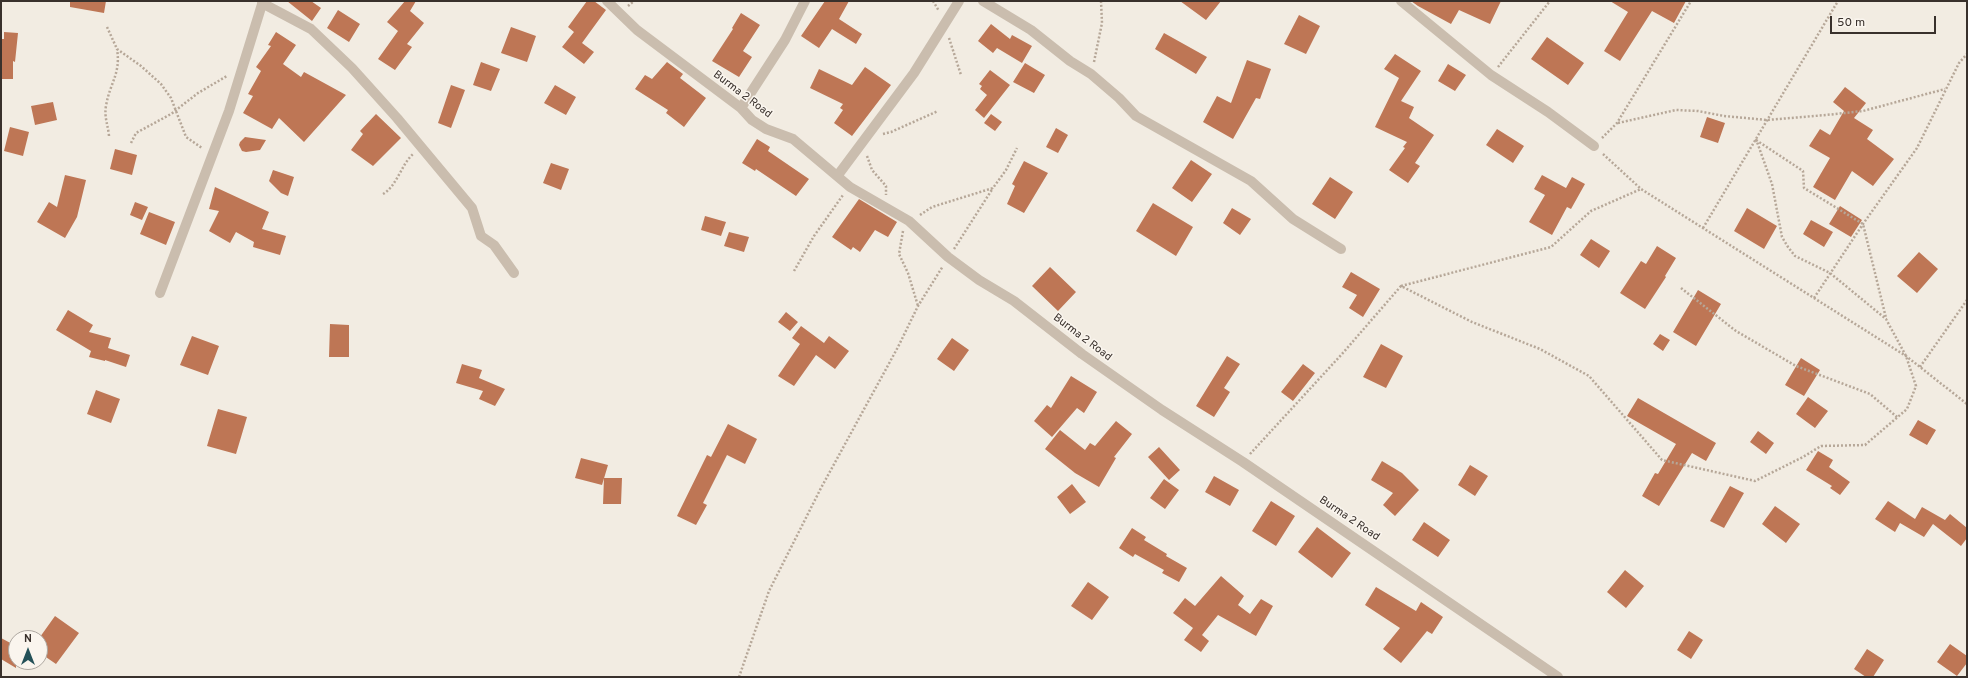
<!DOCTYPE html>
<style>
body{margin:0}
#map{position:relative;width:1968px;height:678px;overflow:hidden;background:#f2ece2;font-family:Overpass,sans-serif}
canvas{display:block}
.frame{position:absolute;inset:0;border:2px solid #39312c;pointer-events:none}
.north{position:absolute;left:8px;top:630px;width:40px;height:40px;box-sizing:border-box;background:#faf5ee;border:1px solid #ada7a0;border-radius:50%;rotate:0deg;font-size:11px;font-weight:700;line-height:16px;text-align:center;color:#39312c}
.north::after{content:'';display:block;margin:auto;width:14px;height:18px;background:#245158;clip-path:polygon(50% 0,100% 100%,50% 72%,0 100%)}
.scale{position:absolute;left:1830px;top:16px;width:106px;height:18px;box-sizing:border-box;border:2px solid #39312c;border-top:0;padding-left:5px;font-size:12px;line-height:14px;white-space:nowrap;color:#39312c;-webkit-text-stroke:3px #faf5ee;paint-order:stroke}
</style>
<div id="map">
<canvas width="1968" height="678"></canvas>
<div class="frame"></div>
<div class="north">N</div>
<div class="scale">50 m</div>
</div>
<script>
const ctx = document.querySelector('canvas').getContext('2d');
ctx.lineJoin = 'round';
function fillPath(path, color) { ctx.fillStyle = color; ctx.fill(path, 'evenodd'); }
function strokePath(path, color, width, dash) { ctx.strokeStyle = color; ctx.lineWidth = width; ctx.lineCap = dash ? 'butt' : 'round'; ctx.setLineDash(dash || []); ctx.stroke(path); }
function write(font, color, halo, rows, align = 'center') {
  ctx.font = font + ' Overpass,sans-serif'; ctx.lineWidth = 3; ctx.setLineDash([]); ctx.textBaseline = 'middle'; ctx.strokeStyle = halo; ctx.fillStyle = color; for (const [text, x, y, turn = 0] of rows) {
    ctx.save(); ctx.translate(x, y); ctx.rotate((+turn || 0) * Math.PI / 180); ctx.textAlign = isNaN(turn) ? turn : align; if (halo) ctx.strokeText(text, 0, 0); ctx.fillText(text, 0, 0); ctx.restore();
  }
}
const building = new Path2D(`
 M70,1H106L104,13L70,7Z
 M287,1H311L321,8L312,21Z
 M405,1H416L410,11L424,23L407,44L412,47L395,70L378,59L398,31L387,22Z
 M587,1H594L606,10L582,43L594,52L584,64L562,47L574,32L568,27Z
 M825,1H849L839,19L862,34L856,44L832,29L819,48L801,36Z
 M1180,1H1221L1206,20Z
 M1411,1H1501L1490,24L1459,10L1451,24L1418,6Z
 M1610,1H1686L1674,23L1652,11L1620,61L1604,51L1628,12Z
 M338,10L360,24L349,42L327,28Z
 M741,13L760,25L743,51L752,57L739,77L712,61L733,29L732,28Z
 M1299,15L1320,26L1306,54L1284,44Z
 M991,24L1010,39L1012,35L1032,46L1022,63L997,48L993,53L978,41Z
 M511,27L536,36L527,62L501,53Z
 M4,32L18,33L15,62L13,61V79H1V39H4Z
 M276,32L296,45L283,64L301,77L304,72L346,95L304,142L279,118L272,129L243,113L253,96L248,94L261,71L256,67L271,46L268,45Z
 M1164,33L1207,57L1196,74L1155,49Z
 M1547,37L1584,63L1568,85L1531,59Z
 M1395,54L1421,71L1401,101L1414,107L1409,118L1434,135L1415,163L1420,166L1408,183L1389,170L1405,148L1403,147L1407,142L1375,127L1399,78L1384,69Z
 M1247,60L1271,69L1260,99L1256,98L1233,139L1203,122L1217,96L1231,103Z
 M481,62L500,69L491,91L473,85Z
 M667,62L683,74L680,78L706,98L684,127L666,113L668,110L635,89L645,75L652,79Z
 M1025,63L1045,75L1034,93L1013,82Z
 M1448,64L1466,75L1455,91L1438,81Z
 M865,67L891,85L852,136L834,123L843,110L840,108L843,104L810,88L819,69L852,85Z
 M990,70L1010,85L984,118L975,110L987,95L980,89L982,86L979,84Z
 M451,85L465,90L451,128L438,123Z
 M555,85L576,97L566,115L544,103Z
 M1845,87L1866,103L1854,118L1873,130L1867,139L1894,159L1873,186L1852,171L1835,200L1813,187L1830,158L1809,146L1820,129L1830,135L1844,111L1833,102Z
 M53,102L57,120L35,125L31,106Z
 M376,114L401,138L373,166L351,150L363,134L360,131Z
 M991,114L1002,122L995,131L984,123Z
 M1707,117L1725,123L1718,143L1700,137Z
 M10,127L29,132L23,156L4,151Z
 M1056,128L1068,135L1058,153L1046,147Z
 M1497,129L1524,146L1513,163L1486,145Z
 M245,137L266,140L260,150L246,152L242,151L239,145L240,142Z
 M757,139L770,147L768,151L809,179L796,196L756,169L755,171L742,163Z
 M115,149L137,155L132,175L110,169Z
 M1191,160L1212,174L1192,202L1172,188Z
 M1024,161L1048,173L1024,213L1007,204L1015,186L1012,184Z
 M551,163L569,169L561,190L543,183Z
 M273,170L294,177L288,196L281,193L269,181Z
 M65,175L86,180L77,217L65,238L37,222L49,202L57,207Z
 M1542,175L1566,188L1572,177L1585,184L1571,209L1567,207L1552,235L1529,222L1545,195L1534,189Z
 M1330,177L1353,192L1335,219L1312,204Z
 M215,187L269,212L262,229L286,236L280,255L253,247L254,242L236,232L230,243L209,231L219,211L209,209Z
 M859,199L897,222L888,237L875,230L860,252L853,247L851,250L832,237Z
 M135,202L148,207L142,220L130,215Z
 M1153,203L1193,227L1176,256L1136,231Z
 M1840,206L1862,220L1851,237L1829,224Z
 M1232,208L1251,219L1240,235L1223,223Z
 M1747,208L1777,226L1764,249L1734,231Z
 M149,212L175,222L166,245L140,234Z
 M705,216L726,222L721,236L701,230Z
 M1811,220L1833,232L1824,247L1803,234Z
 M729,232L749,237L744,252L724,246Z
 M1591,239L1610,251L1599,268L1580,255Z
 M1657,246L1676,258L1665,276L1666,277L1645,309L1620,293L1641,261L1646,264Z
 M1919,252L1938,269L1917,293L1897,276Z
 M1050,267L1076,292L1058,311L1032,286Z
 M1351,272L1380,289L1363,317L1349,308L1357,295L1342,287Z
 M1698,290L1721,304L1696,346L1673,332Z
 M68,310L93,325L89,332L111,338L108,348L130,355L126,367L105,360V361L89,357L91,351L56,330Z
 M786,312L798,322L790,331L778,322Z
 M330,324L349,325V357H329Z
 M801,326L824,343L829,336L849,351L835,369L816,355L794,386L778,376L800,344L792,338Z
 M1660,334L1670,340L1663,351L1653,344Z
 M192,336L219,346L208,375L180,365Z
 M952,338L969,350L954,371L937,359Z
 M1381,344L1403,356L1386,388L1363,377Z
 M1227,356L1240,364L1224,388L1230,392L1214,417L1196,406Z
 M1801,358L1820,370L1804,396L1785,385Z
 M462,364L482,370L479,378L505,389L495,406L479,399L483,391L456,383Z
 M1303,364L1315,373L1293,401L1281,392Z
 M1071,376L1097,392L1084,413L1077,408L1052,437L1034,421L1047,405L1051,408Z
 M96,390L120,399L111,423L87,414Z
 M1808,397L1828,411L1815,428L1796,414Z
 M1638,398L1716,443L1706,461L1692,453L1659,506L1642,496L1655,473L1658,474L1676,444L1627,416Z
 M218,409L247,417L236,454L207,446Z
 M1918,420L1936,430L1927,445L1909,435Z
 M1116,421L1132,434L1114,457L1116,458L1099,487L1075,473L1045,449L1060,430L1085,450L1090,443L1095,446Z
 M728,424L757,439L745,464L727,455L703,503L707,505L696,525L677,516L707,455L711,457Z
 M1758,431L1774,443L1766,454L1750,442Z
 M1159,447L1180,470L1169,480L1148,457Z
 M1818,451L1833,460L1829,467L1850,482L1840,495L1830,488L1832,486L1806,470Z
 M581,458L608,465L602,485L575,478Z
 M1382,461L1402,473L1419,490L1395,516L1383,505L1393,493L1371,480Z
 M1470,465L1488,476L1475,496L1458,485Z
 M1214,476L1239,490L1230,506L1205,492Z
 M604,478H622L621,504H603Z
 M1164,479L1179,490L1165,509L1150,498Z
 M1072,484L1086,502L1070,514L1057,497Z
 M1730,486L1744,493L1724,528L1710,521Z
 M1271,501L1295,516L1276,546L1252,531Z
 M1888,501L1915,519L1922,507L1945,520L1950,514L1967,528V538L1961,546L1933,524L1924,537L1900,523L1895,532L1875,519Z
 M1775,506L1800,524L1786,543L1762,524Z
 M1424,522L1450,540L1438,557L1412,540Z
 M1317,527L1351,553L1332,578L1298,552Z
 M1132,528L1146,537L1144,540L1167,554L1166,556L1187,568L1179,582L1162,573L1164,570L1135,554L1133,557L1119,548Z
 M1625,570L1644,586L1626,608L1607,592Z
 M1221,576L1244,596L1238,605L1250,614L1261,599L1273,606L1256,636L1218,615L1202,635L1209,641L1201,652L1184,640L1193,628L1173,613L1185,598L1195,606Z
 M1088,582L1109,597L1092,620L1071,606Z
 M1376,587L1416,611L1421,602L1443,617L1432,634L1427,631L1401,663L1383,649L1400,628L1365,605Z
 M55,616L79,633L56,664L40,653V637Z
 M1689,631L1703,640L1691,659L1677,650Z
 M1,638L16,646V668L1,659Z
 M1950,644L1967,656V663L1957,676L1937,662Z
 M1867,649L1884,660L1873,677H1866L1854,669Z`);
const path = new Path2D(`
 M933,1L939,11
 M628,6L634,1
 M107,27L117,49L141,66L161,84L171,98L186,137L202,148
 M949,38L961,75
 M1094,62L1102,23L1101,1
 M1498,67L1550,1
 M1618,123L1676,110L1698,111L1724,116L1767,120L1826,115L1863,111L1945,89
 M883,134L891,132L938,111
 M109,136C108,125 104,117 106,106C110,82 121,74 117,49
 M1602,138L1617,123L1691,1
 M1756,140L1803,171L1804,188L1863,224L1886,318
 M131,143L136,133L171,114L198,93L227,76
 M1603,154L1641,189L1906,356L1967,404
 M867,156L872,170L886,186V195
 M383,194C397,186 401,165 413,154
 M920,215L932,207L993,188L1006,170L1017,148
 M1703,228L1838,1
 M903,231L899,254L908,273L918,306
 M954,249L993,188
 M794,271L814,236L843,195
 M1401,286L1551,247L1591,211L1641,189
 M1681,288L1736,331L1796,366L1870,394L1897,417
 M1814,298L1863,224L1917,148L1959,63L1967,54
 M1920,367L1967,300
 M1250,454L1342,354L1401,286L1472,322L1540,349L1589,376L1662,460L1755,481L1803,457L1821,446L1865,445L1907,409L1916,386L1906,356L1886,319L1830,273L1795,256L1788,247L1782,237L1772,184L1756,139
 M739,677L769,591L821,488L898,347L918,306L943,266`);
const street = new Path2D(`
 M607,1L637,30L741,108L752,120L766,129L793,139L850,187L909,221L948,257L979,280L1014,301L1082,354L1162,410L1243,462L1558,677
 M983,1L1031,30L1070,61L1091,74L1119,98L1136,116L1251,181L1293,219L1341,249
 M1401,1L1491,75L1548,112L1594,146
 M262,3L311,29L352,68L397,118L472,208L481,236L494,245L514,273
 M741,108L785,40L805,1
 M838,175L914,73L959,1
 M160,293L229,111L263,1`);
const streetNames = [
 ["Burma 2 Road",742,95,37],
 ["Burma 2 Road",1082,338,37],
 ["Burma 2 Road",1349,519,34]
];
fillPath(building, '#be7655');
strokePath(path, '#b6a798', 2.5, [2, 2]);
strokePath(street, '#cabdae', 10);
write('11px', '#39312c', '#faf5ee', streetNames);
</script>
